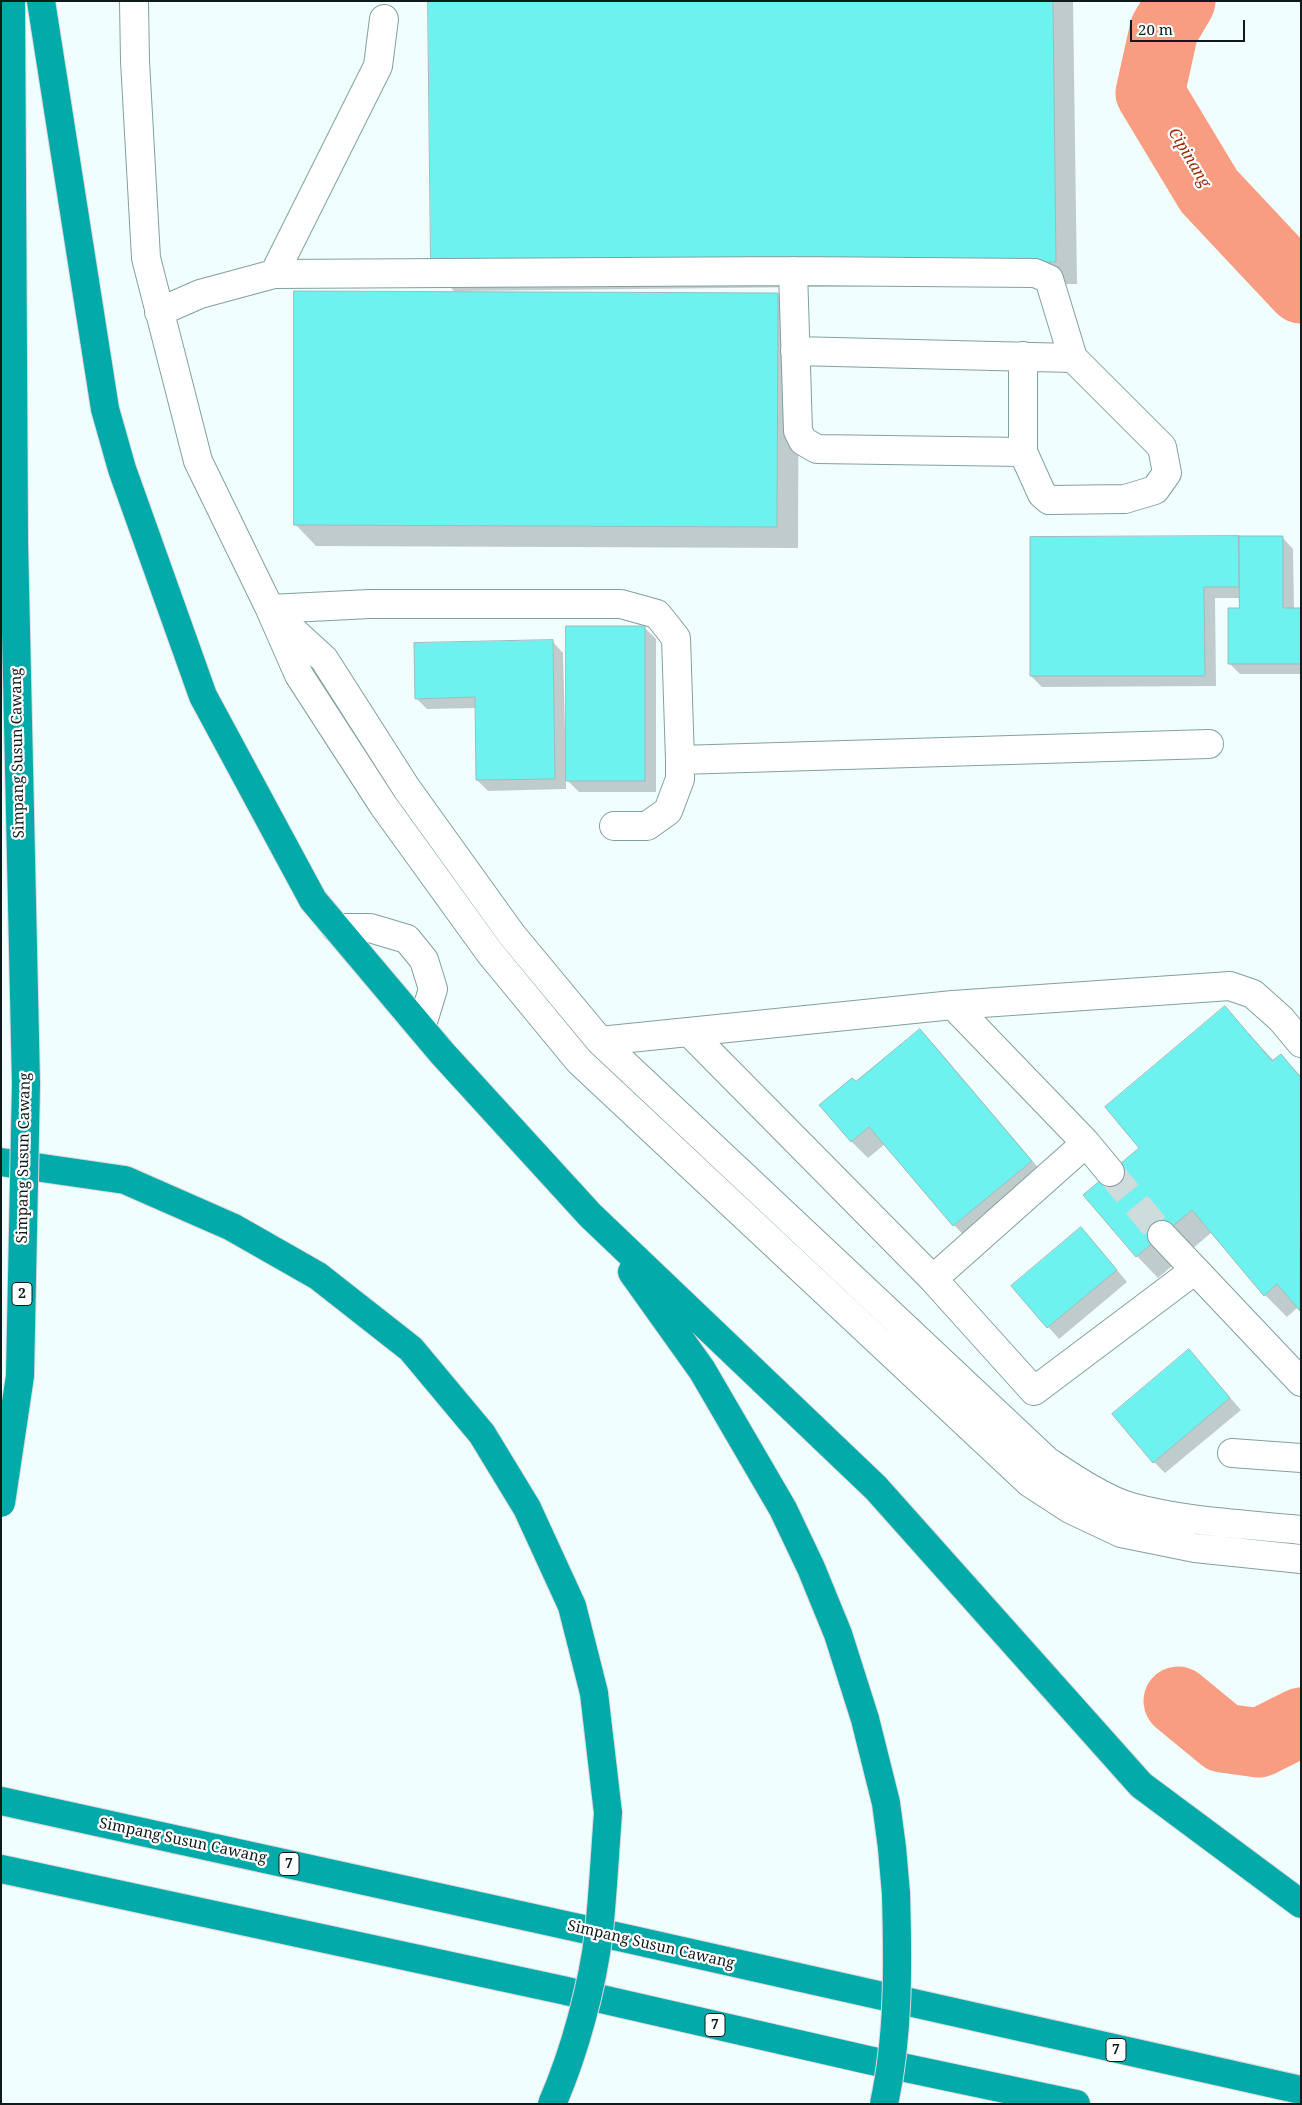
<!DOCTYPE html>
<style>
body{margin:0}
#map{position:relative;width:1302px;height:2105px;overflow:hidden;background:#f1fefe;font-family:"Noto Serif",serif}
canvas{display:block}
.frame{position:absolute;inset:0;border:2px solid #0f1b1b;pointer-events:none}
.scale{position:absolute;left:1130px;top:20px;width:115px;height:22px;box-sizing:border-box;border:2px solid #0f1b1b;border-top:0;padding-left:6px;font-size:15px;line-height:18px;white-space:nowrap;color:#0f1b1b;-webkit-text-stroke:4px #fff;paint-order:stroke}
</style>
<div id="map">
<canvas width="1302" height="2105"></canvas>
<div class="frame"></div>
<div class="scale">20 m</div>
</div>
<script>
const ctx = document.querySelector('canvas').getContext('2d');
ctx.lineJoin = 'round';
function fillPath(path, color) { ctx.fillStyle = color; ctx.fill(path, 'evenodd'); }
function strokePath(path, color, width, dash) { ctx.strokeStyle = color; ctx.lineWidth = width; ctx.lineCap = dash ? 'butt' : 'round'; ctx.setLineDash(dash || []); ctx.stroke(path); }
function write(font, color, halo, rows, align = 'center') {
  ctx.font = font + ' "Noto Serif",serif'; ctx.lineWidth = 4.5; ctx.setLineDash([]); ctx.textBaseline = 'middle'; ctx.strokeStyle = halo; ctx.fillStyle = color; for (const [text, x, y, turn = 0] of rows) {
    ctx.save(); ctx.translate(x, y); ctx.rotate((+turn || 0) * Math.PI / 180); ctx.textAlign = isNaN(turn) ? turn : align; if (halo) ctx.strokeText(text, 0, 0); ctx.fillText(text, 0, 0); ctx.restore();
  }
}
const shadow = new Path2D(`
 M429,1H1073L1077,284L457,291V293L778,294L799,316L798,548L316,546L295,524L456,293L432,269Z
 M1282,537L1293,549L1294,610H1301V674H1240L1229,663L1241,610L1240,598H1215L1216,686L1042,687L1031,676Z
 M644,627L656,639V792H579L566,779V789L488,791L477,780L476,708L427,709L416,698L552,641L563,653L565,730H567Z
 M1225,1008L1274,1061L1281,1056L1301,1076V1310L1298,1307L1287,1317L1265,1295L1212,1232L1158,1278L1137,1256L1141,1148Z
 M920,1030L936,1047L1047,1178L970,1242L954,1225L885,1144L868,1158L851,1141L856,1083Z
 M1092,1240L1127,1282L1059,1339L1012,1286Z
 M1189,1351L1241,1410L1165,1473L1154,1462Z`);
const river = new Path2D(`
 M1181,1L1164,30L1150,93L1209,191L1301,289
 M1178,1701L1223,1738L1259,1743L1301,1722`);
const building = new Path2D(`
 M428,1H1053L1056,262L431,269Z
 M294,291L778,293L777,527L294,525Z
 M1239,536V587H1204L1205,676H1030V537Z
 M1239,536H1283V608H1301V664H1228V608H1239Z
 M566,626H645V781H566Z
 M553,640L555,779L476,780L475,697L415,699L414,643Z
 M1225,1006L1272,1061L1281,1054L1301,1078L1300,1311L1277,1284L1264,1296L1192,1210L1136,1257L1083,1195L1139,1148L1105,1107Z
 M920,1029L1032,1161L953,1226L869,1127L851,1142L819,1105L852,1078L856,1081Z
 M1081,1227L1117,1270L1047,1328L1011,1286Z
 M1189,1349L1230,1398L1153,1463L1112,1414Z`);
const minorTunnel = new Path2D(`
 M1110,1172L1162,1235`);
const minor = new Path2D(`
 M134,1L135,61L146,258L198,461L270,609L299,675L383,805L490,953L579,1061L1030,1483L1070,1509L1121,1533L1195,1548L1301,1559
 M274,274L378,66L384,19
 M159,312L200,294L274,274L793,271L1035,273L1049,279L1073,358L1162,447L1167,473L1155,490L1125,499L1049,500L1042,494L1023,452L817,449L803,441L798,431L793,271
 M795,351L1073,358
 M1023,356V452
 M270,609L370,604H621L657,614L676,638L680,760L1209,744
 M278,617L324,659L407,789L512,935L600,1041L1047,1461C1070,1476 1105,1500 1131,1507C1185,1522 1245,1524 1301,1530
 M614,826H647L668,811L680,779V760
 M336,928H370L407,939L424,960L433,989L421,1028
 M953,1005L1086,1143L1110,1172
 M689,1032L933,1279L1034,1391L1195,1270
 M600,1041L953,1005L1230,986L1253,994L1281,1019L1301,1043
 M1162,1235L1301,1382
 M933,1279L1086,1143
 M1232,1453L1301,1458`);
const highway = new Path2D(`
 M11,1L14,541L26,1084
 M41,1L105,409L122,469L203,696L313,900L442,1053L590,1215L876,1488L1141,1785L1301,1904
 M1,1162L125,1180L232,1227L318,1276L411,1349L482,1434L527,1508L572,1606L594,1693L608,1813
 M632,1272L702,1370L783,1509L811,1568L838,1634L865,1719L886,1803L892,1848L896,1894
 M1,1801L633,1940L1301,2090
 M1,1869L562,1990L868,2060L1076,2104`);
const highwayBridge = new Path2D(`
 M1,1503L20,1376L26,1084
 M552,2104C574,2054 593,1985 599,1931C603,1892 605,1852 608,1813
 M884,2104C899,2035 898,1963 896,1894`);
const shields = [
 [22,1294,20],
 [289,1864,20],
 [715,2025,20],
 [1116,2050,20]
];
const shieldNames = [
 ["2",22,1294],
 ["7",289,1864],
 ["7",715,2025],
 ["7",1116,2050]
];
const streetNames = [
 ["Simpang Susun Cawang",18,753,-91],
 ["Simpang Susun Cawang",24,1158,-89],
 ["Simpang Susun Cawang",183,1841,12],
 ["Simpang Susun Cawang",651,1945,13]
];
const waterNames = [
 ["Cipinang",1189,158,59]
];
fillPath(shadow, '#0003');
strokePath(river, '#f89d82', 69);
fillPath(building, '#6df2f0');
strokePath(building, '#9cbcbb', 1);
strokePath(minorTunnel, '#cfdcdc', 28, [28, 14]);
strokePath(minor, '#81a09f', 30);
strokePath(highway, '#d9dbdb', 30);
strokePath(minor, '#fff', 28);
strokePath(highway, '#02abaa', 28);
strokePath(highwayBridge, '#d9dbdb', 30, []);
strokePath(highwayBridge, '#02abaa', 28);
for (const [x, y, w] of shields) { const box = new Path2D(); box.roundRect(x - w / 2, y - 11.5, w, 23, 4); ctx.fillStyle = '#fff'; ctx.fill(box); strokePath(box, '#0f1b1b', 1); }
write('bold 14px', '#0f1b1b', null, shieldNames);
write('15px', '#0f1b1b', '#fff', streetNames);
write('italic 16px', '#972e07', '#fff', waterNames);
</script>
